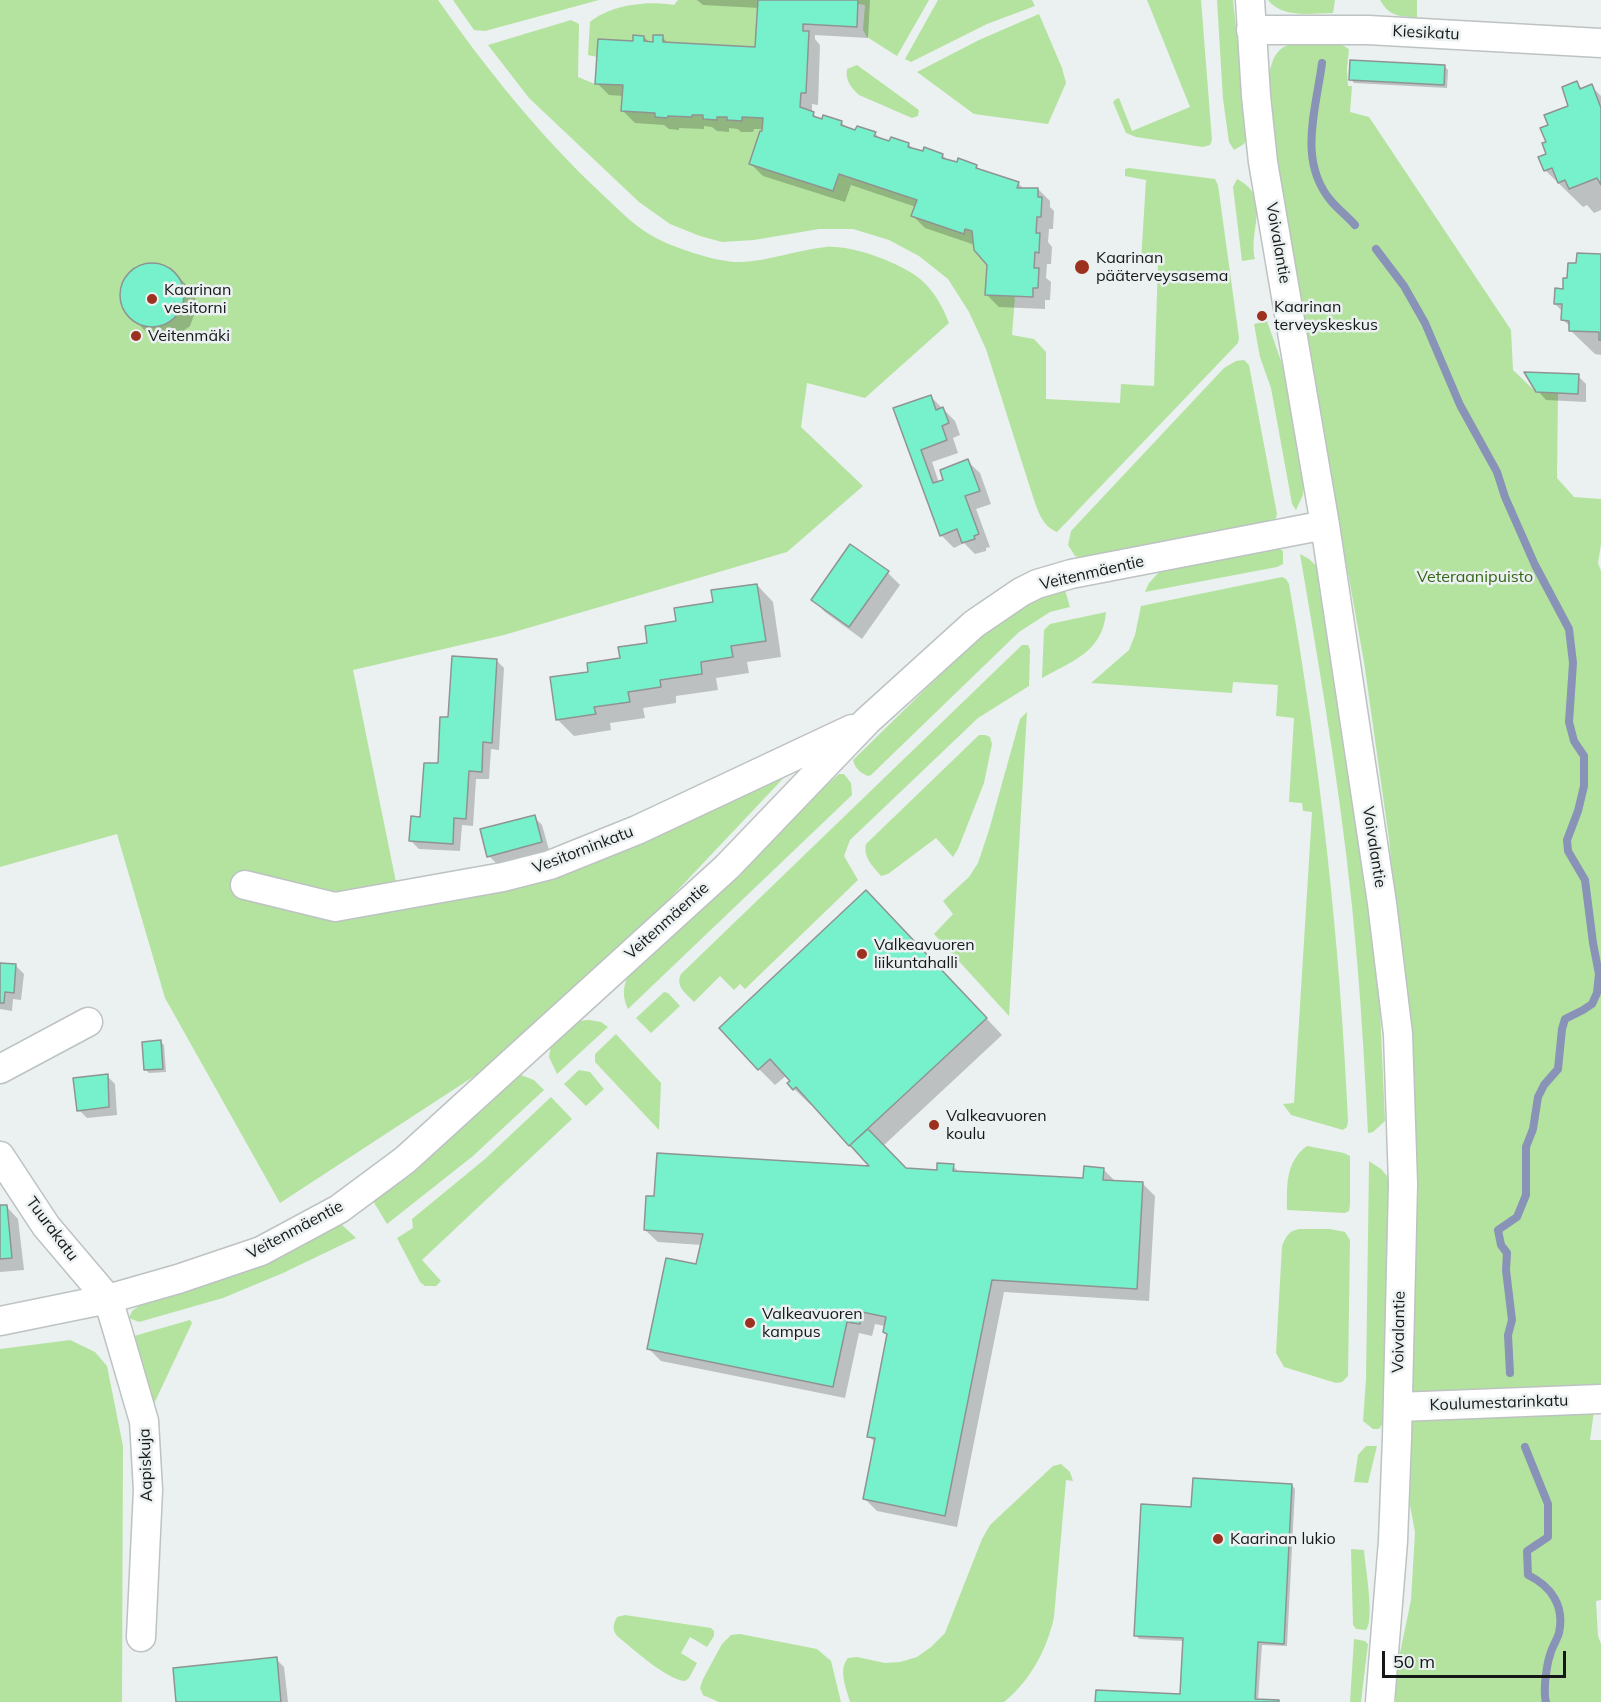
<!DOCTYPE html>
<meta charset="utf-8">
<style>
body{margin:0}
#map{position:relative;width:1601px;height:1702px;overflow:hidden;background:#ebf0f1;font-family:Mulish,sans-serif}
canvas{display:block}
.scale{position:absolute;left:1382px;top:1651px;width:184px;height:27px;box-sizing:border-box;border:3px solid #161818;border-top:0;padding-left:8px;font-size:18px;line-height:21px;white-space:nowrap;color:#161818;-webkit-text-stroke:4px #ebf0f1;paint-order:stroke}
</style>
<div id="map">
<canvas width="1601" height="1702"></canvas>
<div class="scale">50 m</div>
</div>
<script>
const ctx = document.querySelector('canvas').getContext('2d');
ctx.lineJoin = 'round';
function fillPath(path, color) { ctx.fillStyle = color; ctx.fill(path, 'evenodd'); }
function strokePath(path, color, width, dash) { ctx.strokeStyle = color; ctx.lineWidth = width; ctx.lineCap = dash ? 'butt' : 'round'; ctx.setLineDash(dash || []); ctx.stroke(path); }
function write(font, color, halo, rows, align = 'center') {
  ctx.font = font + ' Mulish,sans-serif'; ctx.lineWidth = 5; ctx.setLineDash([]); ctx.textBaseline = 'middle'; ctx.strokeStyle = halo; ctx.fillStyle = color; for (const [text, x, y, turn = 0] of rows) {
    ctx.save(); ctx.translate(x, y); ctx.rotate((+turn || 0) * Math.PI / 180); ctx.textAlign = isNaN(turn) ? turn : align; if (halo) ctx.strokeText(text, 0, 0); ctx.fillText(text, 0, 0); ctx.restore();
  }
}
const green = new Path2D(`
 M0,0H438C487,70 540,136 602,194C620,211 639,231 662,241C682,250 720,263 741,262C769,261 797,250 826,247C852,245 898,262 919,278C933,289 943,307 949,323L865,398L807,383L801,427L863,486L787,552L504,635L353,670L400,902L490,895L576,865L793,768L658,911L479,1073L280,1203L165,998L117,834L0,867Z
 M453,0H599L485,31L474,30Z
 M678,0H758L755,47L663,42L653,35V42L644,41V36L634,35L633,41L598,39L597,57L588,55L590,22C610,5 648,0 674,5Z
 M858,0H929L897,56L867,37L863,30L865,5L858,4Z
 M938,0H1032L1035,6L987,24L911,62L905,59Z
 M1147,0H1201L1212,140L1210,145L1203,147L1136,137L1126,133L1113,102L1116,99L1119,98L1132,131L1190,107Z
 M1217,0H1233L1248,134L1244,144L1234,150L1229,142L1223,99Z
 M1268,0H1335L1333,13C1311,13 1283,19 1268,0Z
 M1380,0H1417V17C1399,17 1389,16 1380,0Z
 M1039,14L1062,68L1066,83L1048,124L974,114L917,72L979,40Z
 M571,20L579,24L578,77L595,84L623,85L621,111L655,113V117L667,118L668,116L692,117V115H703V119L716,120L717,117H727V120L741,121L742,117L763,118L762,131H760L749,164L833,191L839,174L917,200L912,216L964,233L965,229L972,231L974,250L987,265L985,295L1015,296L1012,335L1034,339L1046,352V399L1120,403L1121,384L1154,386L1158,263L1141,261L1146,180L1125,176V169L1129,168L1215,179L1218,185L1239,338L1238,343L1057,532C1042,526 1038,511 1033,497L986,349L969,312L948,279L919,256L889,240L853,229H819L754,240L722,242L700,236L670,224L639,202L529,98L488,45Z
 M1337,42L1349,49L1347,69L1348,86H1352L1350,112L1369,117L1511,330L1513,370L1536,392L1558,393L1557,478L1574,497L1601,499V544L1598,563L1601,571V1395L1594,1411L1590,1440H1601V1600L1596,1601L1598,1636L1601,1644V1702H1396V1672L1411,1600L1415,1532L1405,1479L1402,981L1389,839L1364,662L1282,205L1268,87C1271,34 1295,43 1337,42Z
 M857,65L919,110L918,116L912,118L859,95C851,88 845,80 847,69Z
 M1237,179C1273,197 1248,229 1255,259L1242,261L1233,187Z
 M1267,321L1286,375L1304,480L1303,495L1296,510L1292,504L1271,388L1260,357L1254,324Z
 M1244,360L1249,365L1277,514L1275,521L1085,559L1075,556L1068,545L1071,531L1224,368L1236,361Z
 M1278,548L1283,551V564L1277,567L1145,592L1149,583L1160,571Z
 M1300,554L1309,559L1320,569L1378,963L1385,1121L1373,1132L1368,1133C1365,1075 1362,1018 1357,960C1346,824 1323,689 1300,554Z
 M1282,577L1286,579L1289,584C1320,762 1340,941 1348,1121L1347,1127L1343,1130L1291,1115L1283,1104L1294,1103L1312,812L1303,811L1302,803L1289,802L1294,718L1276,716L1278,685L1233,682L1232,693L1091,683L1129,650L1135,635L1141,606Z
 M1065,590L1070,607L1050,612L1019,632L871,775L868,776C860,773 855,768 853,760L987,629L1035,597Z
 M1106,612C1103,652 1072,661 1042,678L1044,630L1050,624Z
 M1022,645H1028L1030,650L1029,686L978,718L850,840L844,856L858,880L745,989L740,984L734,990L720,976L694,1002C686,993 675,987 681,974Z
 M1027,712L1009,1016L934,934L953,914L943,901L969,877L978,863L989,830L1020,719Z
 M979,735H985L990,737L992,744L984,783L958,849L953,857L936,838L888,874L881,876C873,866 863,858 866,844Z
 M839,774H844L851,783L852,795L628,1009C622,996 623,988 628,975L802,806Z
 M664,992L668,993L680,1006L651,1033L636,1018Z
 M589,1020L601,1022L608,1027L557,1074L549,1057L551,1045L577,1021Z
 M616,1034L661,1083L659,1130L595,1062V1054Z
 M579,1070L590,1072L604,1089L586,1106L564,1084Z
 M518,1074L534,1080L544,1090L473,1156L387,1224L373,1201Z
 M551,1097L572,1119L422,1260L441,1281L436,1286H425L420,1282L397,1238L413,1228L412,1219L485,1159Z
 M1307,1146L1344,1153L1350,1156V1204L1349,1211L1345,1213L1287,1210C1287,1186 1285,1162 1307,1146Z
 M1369,1161L1381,1169L1388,1177L1387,1364L1382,1425L1379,1429H1373L1363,1421L1366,1379Z
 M340,1223L356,1238L283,1273L223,1298L139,1322L129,1318L132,1311L140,1305L241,1272L299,1248Z
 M1299,1229H1330L1345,1232L1350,1240L1348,1376L1342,1382L1336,1383L1284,1367L1276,1353L1282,1246C1286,1236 1289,1231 1299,1229Z
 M190,1320L192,1323L152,1408L131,1338L134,1336Z
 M70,1340L95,1352L107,1366L123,1446L122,1702H0V1349Z
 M1366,1446H1377L1368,1483L1354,1482L1358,1455Z
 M1061,1464L1070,1472L1073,1481L1066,1480L1054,1617C1047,1650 1030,1681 1004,1702H850C846,1687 838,1670 848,1658L857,1657L885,1663L900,1662L917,1657L931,1647L945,1633L982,1539L990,1525L1053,1466Z
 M1351,1549L1364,1550C1365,1566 1375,1620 1366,1630L1356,1629L1353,1625Z
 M625,1615L711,1628L714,1631V1636L707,1647L690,1637L681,1653L697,1663L689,1678L685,1681C667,1680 632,1648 617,1636C612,1629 613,1625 617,1617Z
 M740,1634L817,1649L831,1661L841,1702H719L703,1695L700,1688L703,1679L722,1644L731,1635Z
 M1354,1639L1365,1641L1368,1644L1361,1702H1350Z`);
const shadow = new Path2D(`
 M697,0H870L868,38L815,35V39L820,45L818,105L812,104V113L820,120L841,122L847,128L875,133L881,140L890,143L908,144L915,150L942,155L949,161L976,166L982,172L1018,183L1024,189H1038L1050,201V207L1054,211L1053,229H1049L1048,242L1052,247L1051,264H1047L1046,278L1051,282L1050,300H1045V309L999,307L986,294L988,264L975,245L925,228L913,216L916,207L851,185L845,202L763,176L751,164L764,129H754L753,132H741L738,129L729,128V132L717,131L712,127L704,126V129L679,128V130L669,129L664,125L635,123L623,111L624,96L609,95L597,83L634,42L644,37L650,43H654L662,37L669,44L757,48L759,8L703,5Z
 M1445,67L1448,70L1447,88L1354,83L1351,79Z
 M1576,83L1583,89L1591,86L1601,96V210L1594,213L1587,205L1583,207L1546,171L1540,157L1548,154L1550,126L1570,107Z
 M1601,256V355L1595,354L1570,330L1571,327L1563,320V312L1555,304L1577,265Z
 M157,264L167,268L176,274L189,288L195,297L197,307L190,326L175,337H156L147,333L127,312L123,304L121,294L123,285L128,275L136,268L146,265Z
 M1578,376L1586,384V402L1546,400L1538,391Z
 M930,396L955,421L960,435L953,438L958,453L932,462L939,483L945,481L967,461L980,473L991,504L976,509L990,547L986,548V551L975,554L964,543L954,548L941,535L895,409Z
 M888,573L900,585L862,639L825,612L813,600Z
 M757,585L773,602L781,657L747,662L749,673L716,678L718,690L676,696V703L643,708L645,718L610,723L611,730L574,736L557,719L590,673L649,644L677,622Z
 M496,660L504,668L499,750L491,749L489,779H476L473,826L462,825L460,851L419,849L411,841L422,819L439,765L450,719Z
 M534,817L542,825L549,850L497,864L489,856Z
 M883,908L1002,1035L883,1146L906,1170L938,1171L953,1166L960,1173L1085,1180L1103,1169L1116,1182L1142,1183L1155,1196L1149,1301L1004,1292L957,1527L877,1511L865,1499L876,1443L868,1436L888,1336L884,1332L885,1326L875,1324L872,1336L859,1333L845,1398L661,1361L649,1349L697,1266L702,1245L658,1242L645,1230L873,1167L813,1103L811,1105L794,1089L789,1083L792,1081L787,1075L775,1085L759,1069Z
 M0,964L16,966L24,974L21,1000L13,999L12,1011L0,1009Z
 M161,1042L164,1045L166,1072L149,1073L146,1070Z
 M107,1076L115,1084L117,1115L87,1118L79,1110Z
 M6,1206L18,1219L24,1270L0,1272V1207Z
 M1292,1485L1295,1489L1287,1646L1262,1645L1258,1700L1279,1702H1096L1181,1696L1184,1641L1139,1639L1136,1635L1192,1508Z
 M276,1659L284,1667L288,1702H178Z`);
const stream = new Path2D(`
 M1322,63C1316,110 1297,162 1332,202C1339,210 1348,217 1355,225
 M1376,249L1404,286L1425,323L1460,405L1497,472L1505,497L1535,565L1569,629L1573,663L1569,722L1574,741L1584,756V786L1578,811L1567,840L1568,851L1585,880L1593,943L1599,974L1597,993L1592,1004L1583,1010L1565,1019L1562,1029L1558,1069L1544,1085L1538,1097L1533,1129L1526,1147V1195L1517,1217L1498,1230L1501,1245L1507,1253L1506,1270L1512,1320L1508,1335L1510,1373
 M1525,1447L1548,1504V1537L1527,1551L1528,1575C1551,1586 1565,1606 1559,1633C1557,1640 1552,1647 1550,1655C1547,1663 1546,1674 1545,1683C1545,1690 1544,1696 1546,1702`);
const building = new Path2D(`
 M758,0H858L857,27L803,24V31H809L806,93H801L800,107L814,112L813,116L822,119L823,115L842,121L841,125L855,130L857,126L876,132L874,136L889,141L891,137L909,143L908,147L923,151L924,147L943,154L942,158L957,162L958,158L977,165L976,168L1019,182L1017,188H1038V197H1042L1041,217H1037L1036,233H1040L1039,253L1035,252L1034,268H1039L1038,288H1033V297L985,295L987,265L974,250L972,231L965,229L964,234L911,216L917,200L839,174L833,191L749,164L760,131H762L763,118L742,117V121L727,120V117H717V120L703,119V115H692V117L668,116L667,118L655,117V113L621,111L623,85L595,84L598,39L633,41V35L644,36V41L653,42V35H663V42L755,47Z
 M1350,60L1445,65L1444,85L1349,80Z
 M1577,81L1580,89L1592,84L1601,108V185L1597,178L1569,189L1565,180L1558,183L1552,168L1544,171L1538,157L1546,154L1542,143L1546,142L1540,128L1548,125L1544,115L1568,106L1562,87Z
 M1577,253L1601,254V340H1599V332L1569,331V321L1561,320L1562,304H1554L1555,288L1563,289V278H1567L1568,263H1576Z
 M120 295a32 32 0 1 1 64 0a32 32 0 1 1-64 0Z
 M1524,372L1579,374L1578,394L1536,392Z
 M931,395L936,410L943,407L949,423L942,426L947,440L921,450L933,483L943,480L940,470L968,459L980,491L965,496L979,534L974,536L975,539L962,543L957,529L940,536L893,408Z
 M850,544L889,571L849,627L811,600Z
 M757,584L766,641L731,646L733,657L701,662L702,674L660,680L661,687L628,692L630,702L594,707L596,714L556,720L550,677L588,672L587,663L620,658L618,647L647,643L645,626L676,621L674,608L713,602L711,590Z
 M452,656L497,659L492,743L483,742L482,772L469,771L466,819L454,818L453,844L409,841L411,816L420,817L424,763H438L440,717H448Z
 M535,815L542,842L487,857L480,829Z
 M866,890L987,1018L849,1146L796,1087L793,1090L787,1083L790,1081L770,1059L758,1070L719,1028Z
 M0,963L16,964L14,993L5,992L4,1003H0Z
 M161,1040L163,1069L144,1070L142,1042Z
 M108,1074L109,1107L77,1111L73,1078Z
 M868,1129L906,1168L937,1170V1163L954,1164L953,1171L1083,1178L1084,1166L1104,1168L1103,1180L1143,1182L1137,1289L992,1280L945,1516L863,1499L875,1438L867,1437L887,1334L883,1332L886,1317L862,1312L860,1324L847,1322L833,1387L647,1349L666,1258L696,1264L703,1234L644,1230L646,1196H654L657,1153L869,1166L850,1145Z
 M0,1205H7L12,1258L0,1259Z
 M1193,1478L1292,1484L1284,1644L1258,1642L1255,1699L1279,1700V1702H1095L1096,1690L1180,1694L1183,1638L1134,1636L1141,1504L1191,1507Z
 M277,1657L281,1702H176L173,1668Z`);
const minor = new Path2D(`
 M1250,0L1256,96L1263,162L1325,525L1382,903L1398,1034L1403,1184L1397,1438L1393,1541L1380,1702
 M1251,30H1368L1601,43
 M245,885L335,907L503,877L550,865L637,830L852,729
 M0,1069L88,1022
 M0,1156L46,1226L108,1299L118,1332L144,1421L148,1490L141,1637
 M0,1321L108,1299L178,1279L261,1251L339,1209L405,1160L727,867L867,721L974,624L1021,592L1037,584L1071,574L1325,525
 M1398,1407L1601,1399`);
const markers = [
 [1082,267,8,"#9b311e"],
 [152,299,6,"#9b311e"],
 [1262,316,6,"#9b311e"],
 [136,336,6,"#9b311e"],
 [862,954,6,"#9b311e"],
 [934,1125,6,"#9b311e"],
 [750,1323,6,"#9b311e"],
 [1218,1539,6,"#9b311e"]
];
const streetNames = [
 ["Kiesikatu",1426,33,3],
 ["Voivalantie",1278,243,80],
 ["Veitenmäentie",1092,573,-13],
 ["Voivalantie",1374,847,81],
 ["Vesitorninkatu",583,850,-21],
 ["Veitenmäentie",667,921,-42],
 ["Tuurakatu",52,1229,53],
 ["Veitenmäentie",295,1230,-28],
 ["Voivalantie",1399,1332,-89],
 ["Koulumestarinkatu",1499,1403,-2],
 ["Aapiskuja",146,1465,-92]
];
const poiNames = [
 ["Kaarinan",1096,258],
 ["pääterveysasema",1096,276],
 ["Kaarinan",164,290],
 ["vesitorni",164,308],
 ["Kaarinan",1274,307],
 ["terveyskeskus",1274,325],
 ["Veitenmäki",148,336],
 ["Valkeavuoren",874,945],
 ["liikuntahalli",874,963],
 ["Valkeavuoren",946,1116],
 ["koulu",946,1134],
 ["Valkeavuoren",762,1314],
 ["kampus",762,1332],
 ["Kaarinan lukio",1230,1539]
];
const parkNames = [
 ["Veteraanipuisto",1475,577]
];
fillPath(green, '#b4e39f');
fillPath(shadow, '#0003');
strokePath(stream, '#8992b7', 8);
fillPath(building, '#77f1cb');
strokePath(building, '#8f9492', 1.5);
strokePath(minor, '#bdc2c2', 31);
strokePath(minor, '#fff', 28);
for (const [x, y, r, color] of markers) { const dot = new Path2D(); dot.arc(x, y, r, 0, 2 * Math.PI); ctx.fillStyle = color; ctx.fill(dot); strokePath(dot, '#ebf0f1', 2); }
write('16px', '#161818', '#ebf0f1', streetNames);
write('16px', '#161818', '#ebf0f1', poiNames, 'left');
write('16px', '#356615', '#ebf0f1', parkNames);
</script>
